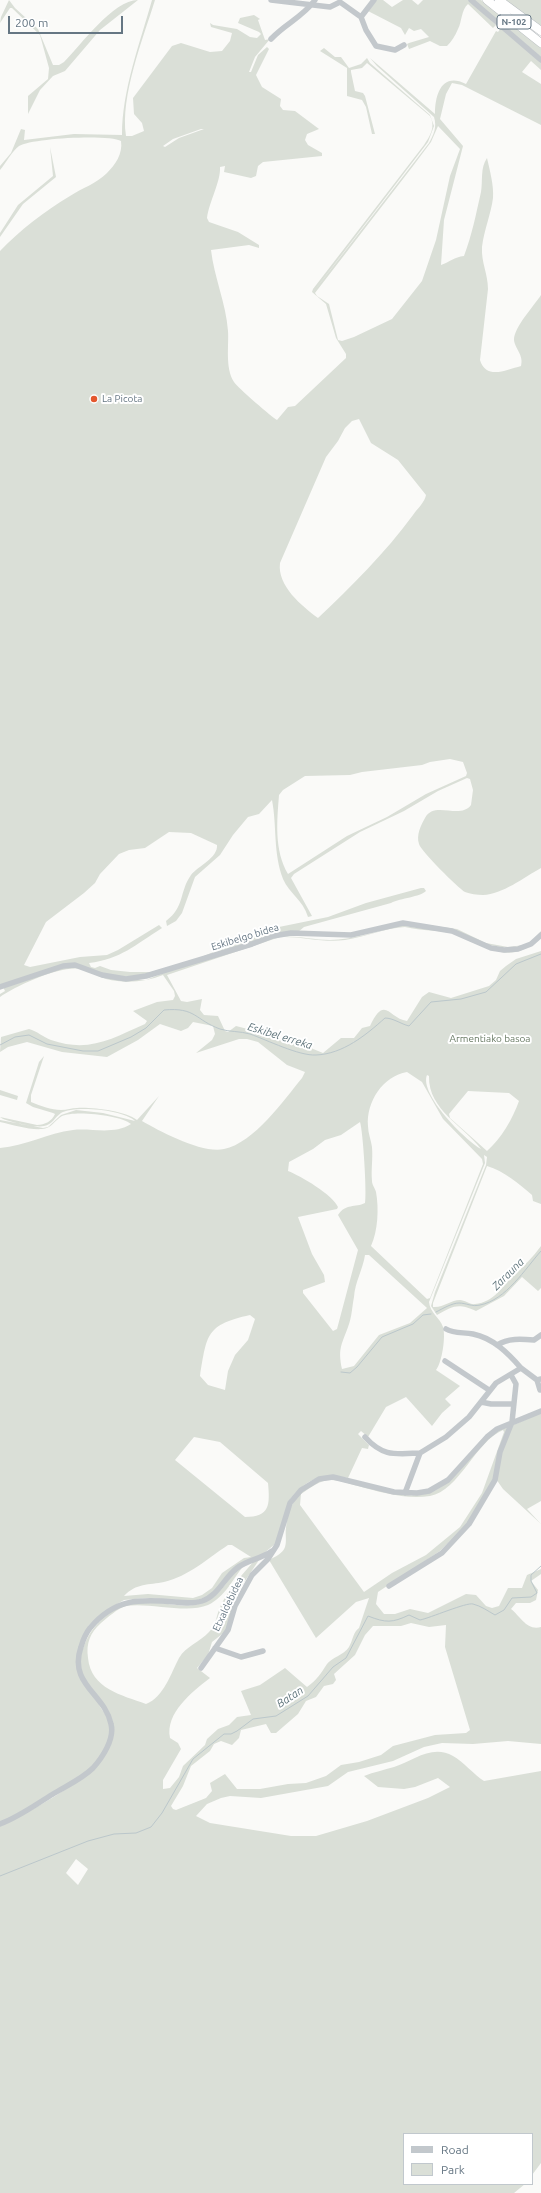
<!DOCTYPE html>
<style>
body{margin:0}
#map{position:relative;width:541px;height:2193px;overflow:hidden;background:#fafaf8;font-family:Ubuntu,sans-serif}
canvas{display:block}
.legend{position:absolute;left:403px;top:2133px;width:130px;height:52px;box-sizing:border-box;background:#fff;border:1px solid #c1c8cd;margin:0;padding:5px 7px;list-style:none;font-size:12px;color:#657683}
.legend li{display:flex;align-items:center;gap:8px;height:20px}
.legend b{width:20px;border:1px solid #c1c8cd}
.scale{position:absolute;left:8px;top:16px;width:115px;height:18px;box-sizing:border-box;border:2px solid #657683;border-top:0;padding-left:5px;font-size:12px;line-height:14px;white-space:nowrap;color:#657683;-webkit-text-stroke:3px #fff;paint-order:stroke}
</style>
<div id="map">
<canvas width="541" height="2193"></canvas>
<ul class="legend">
<li><b style="height:5px;background:#c3c8cc"></b>Road</li>
<li><b style="height:11px;background:#dadfd7"></b>Park</li>
</ul>
<div class="scale">200 m</div>
</div>
<script>
const ctx = document.querySelector('canvas').getContext('2d');
ctx.lineJoin = 'round';
function fillPath(path, color) { ctx.fillStyle = color; ctx.fill(path, 'evenodd'); }
function strokePath(path, color, width, dash) { ctx.strokeStyle = color; ctx.lineWidth = width; ctx.lineCap = dash ? 'butt' : 'round'; ctx.setLineDash(dash || []); ctx.stroke(path); }
function write(font, color, halo, rows, align = 'center') {
  ctx.font = font + ' Ubuntu,sans-serif'; ctx.lineWidth = 4; ctx.setLineDash([]); ctx.textBaseline = 'middle'; ctx.strokeStyle = halo; ctx.fillStyle = color; for (const [text, x, y, turn = 0] of rows) {
    ctx.save(); ctx.translate(x, y); ctx.rotate((+turn || 0) * Math.PI / 180); ctx.textAlign = isNaN(turn) ? turn : align; if (halo) ctx.strokeText(text, 0, 0); ctx.fillText(text, 0, 0); ctx.restore();
  }
}
const green = new Path2D(`
 M9,0L15,8L38,29L53,65H59L64,62C81,45 113,0 138,0L100,30L65,71L53,76L40,90L28,114V96L48,79L49,68L40,35L12,8H10L0,23L1,17Z
 M152,0H155C143,39 120,96 126,136H132L144,131L142,123L134,114L133,98L172,46L181,43L210,52L222,51L230,41L232,33L211,27L210,23L213,25L237,29L250,37L257,38L261,34L259,32L238,23L240,18L254,15L260,19L258,20L265,40L270,39L255,57L249,72H251L258,55L267,47L269,49L256,75L262,87L281,99L280,106L283,110L295,111L319,129L307,134L305,140L308,145L322,153V156L263,162L258,166L256,176L251,178L224,172L225,166L220,167C221,181 209,202 207,218L209,222L238,232L259,245V248L249,245L211,250C214,277 226,303 228,331C229,346 225,368 234,382C237,387 273,418 277,420L288,407L295,406L346,358V354L336,338L326,304L312,292L313,289L424,145C430,136 436,127 430,116L367,63L362,68L351,70V72L355,91L363,93L365,96L375,134H372L366,107L362,100L347,96V68L320,51L324,48L335,57H341L349,68L361,64L367,58L370,63L430,115L434,126L428,142L314,291L429,143C434,134 437,127 434,117L377,66L370,58L435,114C435,94 442,72 466,84L496,31L498,32L501,28L541,62V70L531,61L522,72L541,84V125L462,85L452,83L446,94L440,119L463,146L444,220L441,265C450,262 454,257 464,256C472,235 476,214 481,192C483,181 480,168 487,158C490,171 494,186 493,198C491,214 484,230 482,247C481,262 488,274 488,289L480,360C486,380 506,370 521,366C524,355 515,349 514,340C514,327 534,306 541,295V868C523,878 503,894 483,895C477,895 470,894 465,892C458,888 421,851 419,844C416,835 421,825 425,818C434,800 460,820 471,805L473,790L470,779L467,778L438,791L404,811L360,832L294,874L291,878L312,916L308,917C303,900 289,893 283,879C273,853 277,826 272,800L259,814L248,817L233,835L220,855L195,877L182,913L176,921L167,926L166,921C185,907 179,892 191,875C198,866 218,858 217,845L191,833L169,832L145,848L129,850L119,854L100,874L95,883L84,893L46,922L24,965L30,967L80,957L107,955L118,950L159,925L162,928C135,945 121,959 89,963L91,967L95,968L100,966L111,970L130,972H151L196,959L274,928L328,917L366,903L421,888H424L426,891C420,897 401,898 391,903L304,927L298,932L321,936L344,935L404,922L457,929L486,943L508,947L524,945L531,942L541,931V934L528,945L508,948L489,945L453,930L404,923L346,937L279,934L174,967L146,977L109,976L71,963L54,967L0,986V251C20,230 45,211 70,196C82,188 96,184 107,173C115,165 123,154 121,141C110,134 31,138 19,146C12,151 6,163 0,170V166L11,153L21,129L25,130L24,140L74,134L122,135C122,90 140,43 152,0ZM438,126L460,149L450,176L436,240L422,281L392,319L354,337L342,341L338,340L329,304L317,296L315,293L413,166L431,142ZM201,129H204L179,138L165,147L163,146L173,139ZM359,419L371,443L398,460L426,495C425,502 417,509 413,515C385,553 352,586 318,618C302,606 277,586 280,563L326,457L338,441L345,428L352,421ZM450,759L463,762L467,773L466,776L426,794L387,817L347,836L288,874C274,850 277,821 279,795L283,790L305,776L350,775L362,772L422,765L430,762Z
 M376,0H383L392,7L403,0H412L418,5L423,0H469L496,25L493,28L468,4C461,10 462,22 458,29C455,36 452,41 447,46H440L430,41L409,49L407,44L409,43L429,37L421,29L414,31L409,28L405,35L401,28L368,11Z
 M474,0H481L541,48V57Z
 M506,0H541V27Z
 M50,147L56,177L23,204L0,237V233L18,205L53,176Z
 M397,926H404L452,932L487,947L500,951L525,948L541,938C505,969 489,943 455,934C439,930 422,931 405,927C385,928 366,937 345,940C323,943 302,936 280,937L167,975L181,1001L187,1002L202,999L200,1010L204,1015L218,1016L225,1031L228,1032L236,1026L271,1035L279,1040L296,1042L323,1053L341,1038H354L362,1028L370,1026C385,994 389,1019 407,1021L422,997L429,992L451,998L489,986L496,980L500,971L506,966L516,959L541,951V1204L533,1201L532,1195C519,1184 504,1171 487,1166L433,1303V1307C443,1308 451,1300 460,1300C465,1300 470,1305 475,1304C495,1302 501,1287 514,1275C524,1266 533,1257 541,1246V1288L538,1291L522,1277L504,1296L476,1311C457,1303 454,1306 437,1315L431,1306L435,1292L486,1165L487,1157L484,1155L485,1163L429,1302C430,1313 440,1318 443,1327C446,1336 442,1363 436,1370L460,1386L445,1399L451,1405L442,1413L432,1426L406,1397L386,1407L368,1437L361,1431L358,1434L369,1445L368,1449L362,1448L348,1478C323,1472 306,1479 290,1499L280,1535L275,1544L263,1554L239,1564L211,1595L195,1601L146,1598L124,1600L107,1610L89,1625L79,1649L82,1652C87,1635 94,1626 107,1615C145,1586 170,1615 205,1602C222,1596 229,1574 244,1565C233,1579 225,1597 208,1605C187,1614 148,1602 126,1606C117,1609 108,1617 101,1623C90,1633 86,1643 88,1658C91,1689 122,1695 146,1704C164,1697 171,1673 179,1658C186,1646 200,1642 209,1632C217,1624 216,1615 221,1605C229,1589 242,1575 254,1561L259,1560L241,1587L232,1607L226,1631L212,1642L208,1655L197,1668L210,1678C192,1692 165,1713 170,1738L178,1743L181,1749L163,1780V1789L170,1788L179,1777L183,1766L205,1745L207,1739L218,1729L229,1725L237,1717L251,1715L241,1691L260,1685L285,1668L307,1687C317,1680 321,1673 327,1664C331,1658 344,1655 349,1647C353,1640 353,1632 359,1628L369,1598L356,1602L316,1638L269,1560C275,1557 283,1553 285,1547C287,1541 285,1534 286,1528C287,1514 293,1497 305,1489C312,1484 321,1479 330,1479C339,1478 348,1482 357,1484C380,1491 408,1500 431,1492C461,1482 480,1430 509,1426L499,1453L492,1484L468,1522L440,1551L378,1592L376,1604L384,1614H395L410,1609L428,1613L466,1594L476,1595L486,1606L492,1608L499,1606L508,1588H522L527,1575L541,1569V1574L531,1581L538,1590L536,1600L530,1603H516L511,1609C521,1617 527,1631 541,1627V1744L508,1741L473,1744L442,1743L424,1747L393,1761L348,1772L328,1786L261,1798L230,1796L221,1798L207,1804L196,1816L210,1823L291,1836H316L367,1821L428,1798L450,1787L438,1778L415,1787L404,1789L378,1787L364,1776C374,1772 384,1770 394,1767C413,1761 432,1744 453,1756C464,1762 473,1774 484,1781L541,1771V2163L532,2175V2134H404V2184H525L514,2193H0V1825C22,1818 83,1781 98,1764C107,1754 111,1745 113,1732C115,1721 109,1710 99,1705C103,1712 109,1718 110,1726C111,1740 101,1757 91,1767C78,1780 18,1816 0,1822V1148C25,1146 48,1133 73,1130C92,1128 114,1135 131,1124C121,1115 74,1110 62,1116C55,1120 51,1129 42,1129C29,1130 13,1125 0,1122V1120L43,1128L48,1127L61,1115L76,1110L103,1113L135,1121C124,1110 75,1105 61,1113C55,1117 52,1125 44,1126C36,1128 6,1122 0,1117L37,1125C45,1125 52,1121 55,1114L53,1113L33,1107L26,1103L39,1062L44,1056L31,1095V1102C41,1106 51,1110 61,1110C67,1110 72,1108 77,1108C92,1107 125,1111 137,1120L159,1096L142,1121C161,1132 203,1154 224,1149C254,1143 284,1100 302,1078L305,1072L287,1065L258,1042L247,1039H239L196,1053L212,1040L215,1034L213,1026L193,1022L188,1028L181,1031L160,1024L138,1040L107,1057L62,1052L27,1042L8,1047L0,1052L1,1037L29,1029C37,1031 43,1037 51,1040C89,1053 111,1039 145,1024L147,1021L133,1011L157,1002L173,1000L175,996L174,991L163,975C145,982 126,984 106,979C97,976 89,971 80,969C62,965 15,986 0,997V994L5,991L3,987L56,969L70,966L81,968L112,979L146,980L174,969L277,937C295,935 312,940 330,940C353,939 374,933 397,926ZM407,1072L422,1082L443,1119L482,1159L483,1164L430,1298L427,1299L371,1246C378,1231 379,1208 376,1192C375,1188 372,1185 372,1181C371,1169 373,1159 372,1147C371,1140 368,1133 368,1126C366,1102 383,1076 407,1072ZM427,1075L429,1076C428,1110 464,1126 481,1149C465,1140 419,1094 427,1075ZM468,1091L509,1093L519,1101C513,1118 501,1139 487,1151L450,1118L449,1114ZM360,1122C363,1131 367,1194 365,1203C355,1208 346,1203 338,1215L358,1250L337,1329L333,1331L303,1293V1290L325,1282L324,1275L312,1254L298,1217L337,1209L338,1207C333,1195 301,1176 288,1171L289,1162L313,1149L325,1140L341,1135ZM365,1255H369L427,1308L410,1323L379,1335L354,1366L342,1369C338,1349 341,1346 348,1327C352,1317 352,1307 354,1297C355,1282 363,1269 365,1255ZM250,1315L255,1319L248,1340L235,1355L228,1371L225,1390L208,1385L200,1376C207,1334 206,1325 250,1315ZM503,1430L504,1432L482,1493L460,1527L426,1555L392,1573L364,1592L300,1505L301,1494C310,1488 320,1480 331,1480C340,1480 350,1484 358,1486C380,1492 406,1500 430,1496C459,1491 475,1442 503,1430ZM194,1437L220,1442L268,1483C270,1505 270,1517 245,1517L175,1460ZM228,1545H232L251,1557L244,1558L222,1573L212,1588L202,1595L193,1598L148,1594L124,1596C136,1583 149,1585 164,1582C189,1576 207,1559 228,1545ZM411,1623L429,1627L446,1625L445,1647L470,1730L466,1733L435,1735L393,1746L381,1755L359,1762L341,1765L326,1776L306,1783L288,1784L260,1789H237L225,1774L210,1783L212,1791L206,1798L176,1810L173,1809L171,1806L183,1786L191,1766L210,1751L214,1744L221,1741L232,1745L239,1738L241,1730L266,1724L271,1733H276L298,1714L306,1701L316,1697L324,1686L333,1684L336,1680L334,1674L355,1655L365,1635L373,1626H401ZM76,1859L88,1869L78,1885L66,1873Z
 M0,1090L18,1096L17,1100L0,1095Z
 M541,1413V1501L527,1509L541,1524L503,1489L496,1479L499,1461L511,1426Z`);
const stream = new Path2D(`
 M0,1045L15,1037L29,1035L47,1044L83,1051H98L131,1037L146,1028L164,1010C196,1007 195,1020 220,1029C229,1032 240,1031 250,1034C267,1040 299,1056 316,1055C343,1054 366,1035 385,1018C393,1018 401,1024 409,1026L431,1002L461,999L486,992L516,964L541,954
 M436,1312C442,1309 452,1303 459,1303C466,1303 472,1307 480,1305C506,1300 525,1269 541,1251
 M341,1372L350,1373L357,1367L382,1337L413,1324L423,1315L431,1314
 M0,1876L88,1841L114,1834L136,1833L151,1827L162,1813L193,1759L224,1734H231L237,1731L253,1719L276,1716L308,1696L333,1667L346,1658L368,1616C386,1623 392,1623 409,1615L420,1620C430,1618 467,1602 473,1604C481,1606 488,1611 495,1615L504,1610L512,1598L531,1597L537,1593L531,1581V1575L541,1566`);
const minor = new Path2D(`
 M271,0L330,7L340,2L361,17L366,30L376,46L395,50L404,45
 M471,0L541,60
 M361,17L374,0
 M271,39C286,23 303,17 315,0
 M0,987L63,966L75,965L102,975L126,979L146,976L252,944L273,936L291,933L351,935L403,923L452,931L491,948L504,950L518,949L531,944L541,935
 M446,1329C454,1334 464,1332 473,1334C493,1338 508,1353 521,1368
 M497,1345C508,1338 521,1339 534,1340L541,1335
 M445,1361L489,1390
 M537,1380L540,1390
 M481,1402L491,1404H513
 M365,1437C383,1457 395,1454 420,1453
 M405,1493L420,1453L446,1437L469,1417L496,1383L521,1368L537,1380L541,1379
 M389,1586L442,1553L469,1524L495,1480L500,1452L512,1422L516,1384L511,1375
 M215,1648L241,1657L263,1651
 M201,1668L228,1630L235,1606L252,1575L268,1559L277,1545L290,1503L301,1490L319,1479L333,1477L394,1492L417,1493L429,1491L448,1480L487,1437L497,1429L541,1411
 M0,1824C19,1817 35,1805 53,1794C66,1786 82,1779 93,1768C102,1758 115,1739 111,1724C105,1694 68,1684 81,1647C83,1640 86,1633 90,1628C115,1598 140,1599 175,1602C184,1603 193,1604 202,1601C218,1596 224,1578 237,1568C247,1560 261,1559 272,1551`);
const highway = new Path2D(`
 M487,0L541,43
 M499,0L541,31`);
const markers = [
 [94,399,4,"#e4572e"]
];
const shields = [
 [514,22,34]
];
const shieldNames = [
 ["N-102",514,22]
];
const poiNames = [
 ["La Picota",102,399]
];
const streetNames = [
 ["Eskibelgo bidea",245,937,-17],
 ["Etxaldebidea",228,1604,-65]
];
const parkNames = [
 ["Armentiako basoa",490,1039]
];
const waterNames = [
 ["Eskibel erreka",280,1036,17],
 ["Zarauna",508,1274,-45],
 ["Batan",290,1697,-33]
];
fillPath(green, '#dadfd7');
strokePath(stream, '#bbc7cb', 1);
strokePath(highway, '#b4b9bd', 9);
strokePath(minor, '#c3c8cc', 5.5);
strokePath(highway, '#fff', 8);
for (const [x, y, r, color] of markers) { const dot = new Path2D(); dot.arc(x, y, r, 0, 2 * Math.PI); ctx.fillStyle = color; ctx.fill(dot); strokePath(dot, '#fff', 1.5); }
for (const [x, y, w] of shields) { const box = new Path2D(); box.roundRect(x - w / 2, y - 7, w, 14, 3); ctx.fillStyle = '#fff'; ctx.fill(box); strokePath(box, '#657683', 1); }
write('bold 9px', '#657683', null, shieldNames);
write('10px', '#657683', '#fff', poiNames, 'left');
write('10px', '#657683', '#fff', streetNames);
write('10px', '#687a64', '#fff', parkNames);
write('italic 11px', '#60757c', '#fff', waterNames);
</script>
